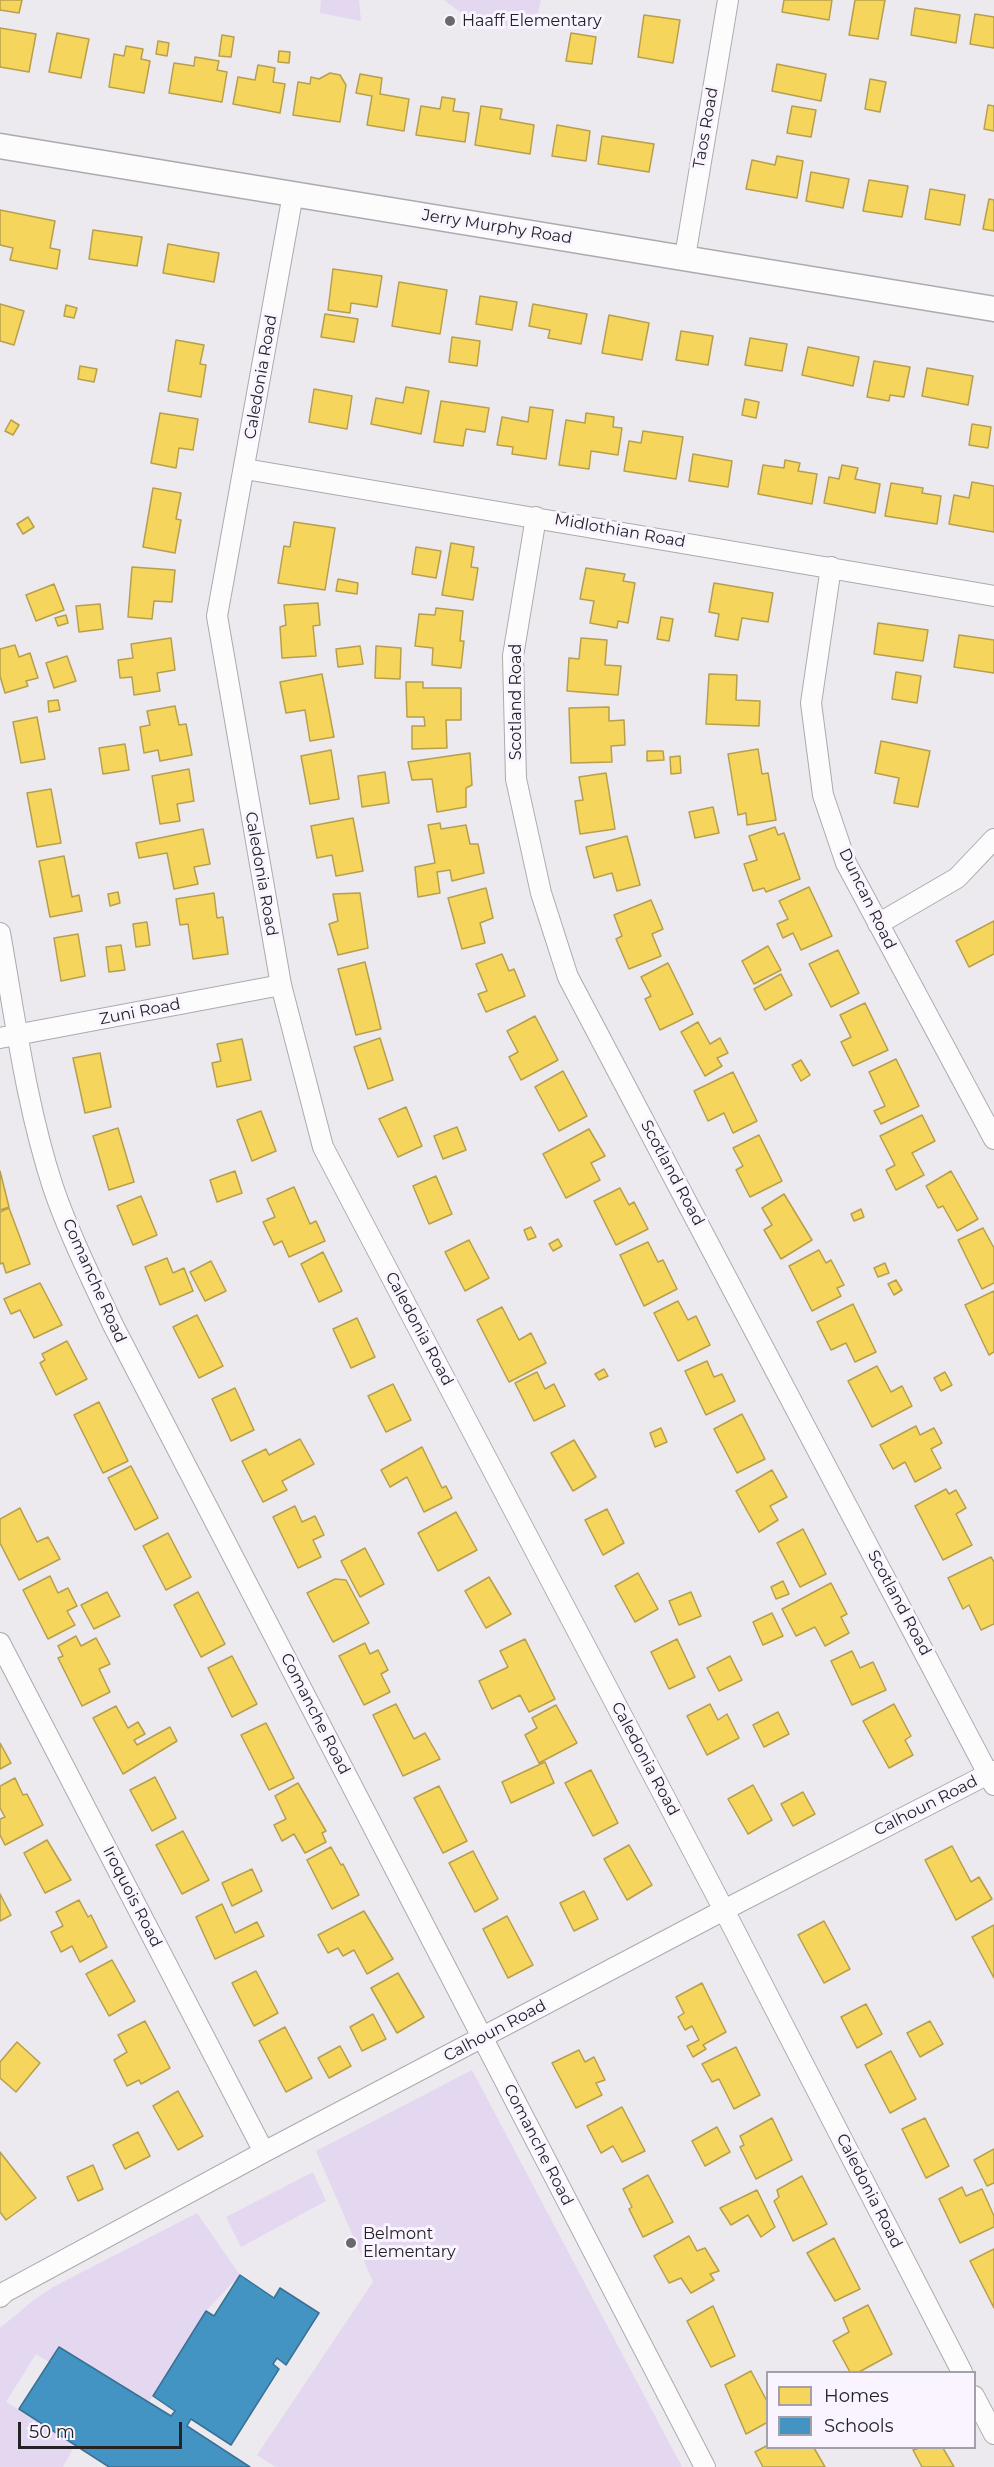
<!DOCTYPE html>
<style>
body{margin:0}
#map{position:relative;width:994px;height:2467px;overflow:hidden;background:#ece9ef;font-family:Montserrat,sans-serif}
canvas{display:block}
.legend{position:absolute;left:766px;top:2371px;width:210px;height:78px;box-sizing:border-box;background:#f9f4ff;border:2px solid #a3a0a8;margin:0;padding:8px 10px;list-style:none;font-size:18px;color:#232225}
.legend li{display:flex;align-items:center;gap:12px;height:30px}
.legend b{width:30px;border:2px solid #a3a0a8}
.scale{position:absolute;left:18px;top:2422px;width:164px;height:27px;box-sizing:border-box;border:3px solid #232225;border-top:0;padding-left:8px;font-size:18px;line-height:21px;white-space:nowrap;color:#232225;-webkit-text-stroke:4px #f9f4ff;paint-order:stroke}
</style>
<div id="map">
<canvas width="994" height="2467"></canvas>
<ul class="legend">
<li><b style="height:16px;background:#f6d55c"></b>Homes</li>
<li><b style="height:16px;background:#4393c3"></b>Schools</li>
</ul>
<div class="scale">50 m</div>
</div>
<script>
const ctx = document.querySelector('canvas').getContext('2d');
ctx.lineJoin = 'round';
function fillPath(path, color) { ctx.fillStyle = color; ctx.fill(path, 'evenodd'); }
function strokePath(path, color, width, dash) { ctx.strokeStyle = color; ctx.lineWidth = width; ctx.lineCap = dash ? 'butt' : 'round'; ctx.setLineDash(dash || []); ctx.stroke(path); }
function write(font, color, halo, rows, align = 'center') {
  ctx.font = font + ' Montserrat,sans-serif'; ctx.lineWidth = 6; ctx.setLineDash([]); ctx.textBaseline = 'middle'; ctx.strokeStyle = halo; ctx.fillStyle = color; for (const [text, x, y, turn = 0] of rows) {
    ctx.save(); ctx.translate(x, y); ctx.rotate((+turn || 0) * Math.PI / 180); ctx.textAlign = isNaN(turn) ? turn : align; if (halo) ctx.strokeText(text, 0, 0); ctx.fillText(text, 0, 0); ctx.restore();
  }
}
const green = new Path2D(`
 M321,0H359L361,21L320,13Z
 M444,0H541L537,17L528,24L511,27L464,15Z
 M472,2070L682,2467H275L257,2455L373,2282L316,2151Z
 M313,2172L326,2201L241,2247L226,2217Z
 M197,2213L240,2275L206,2311L149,2402L59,2347L49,2362L36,2354L6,2402L75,2445L63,2467H0V2328L35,2299L55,2286Z`);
const homes = new Path2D(`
 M0,0H22L19,13L0,10Z
 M784,0H832L829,20L782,12Z
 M855,0H885L878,39L849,35Z
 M915,8L960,15L956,43L911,35Z
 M975,14L994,17V48L970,44Z
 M644,15L680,20L673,63L638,57Z
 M0,28L36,34L29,72L0,67Z
 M57,33L89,39L81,78L49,72Z
 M571,33L596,37L592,64L566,61Z
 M222,35L234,37L231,57L219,56Z
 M158,41L169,43L167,56L156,54Z
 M126,46L143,49L141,59L150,61L144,93L109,87L114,54L124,56Z
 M279,51L290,52L289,63L278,62Z
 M195,57L219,61L217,70L227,72L222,102L169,93L174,63L194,66Z
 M777,64L826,74L821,101L772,91Z
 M258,65L275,68L273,82L285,84L280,113L233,104L238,77L255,80Z
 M330,73L340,75L346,85L340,122L293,115L298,82L310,84L311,77L319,79Z
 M360,74L382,78L380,94L409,99L404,131L367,125L372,96L356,93Z
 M870,79L886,82L880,112L865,109Z
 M442,97L455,99L453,111L469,113L465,142L416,135L421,106L440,109Z
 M988,105L994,106V131L984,129Z
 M481,106L502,109L500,119L534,125L530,154L475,145Z
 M792,106L816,110L811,137L787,133Z
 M557,125L590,131L586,161L552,156Z
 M602,136L654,144L649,172L598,164Z
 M777,156L803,161L797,198L746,189L752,160L775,165Z
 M811,172L849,179L843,208L806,201Z
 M869,180L908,186L902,217L863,211Z
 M930,189L965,195L960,225L925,219Z
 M989,199L994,200V231L983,229Z
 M0,210L55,221L50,248L60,250L57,269L10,260L13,248L0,245Z
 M93,230L142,237L137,266L89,259Z
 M168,244L219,253L214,282L163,273Z
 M333,269L382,276L377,307L351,303L350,313L328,310Z
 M399,282L447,290L440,334L392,326Z
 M480,296L517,302L512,330L476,324Z
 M0,304L24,311L14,345L0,341Z
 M533,304L587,314L581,344L548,338L550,330L529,326Z
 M66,305L77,308L74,318L64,316Z
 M325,314L358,319L354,342L321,337Z
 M609,315L649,323L642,360L602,353Z
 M681,331L713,336L708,365L676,360Z
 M452,337L480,341L477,366L449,362Z
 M750,338L787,344L782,371L745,365Z
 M176,340L204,345L200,364L206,365L201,397L168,391Z
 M808,347L859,357L853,386L802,375Z
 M874,361L910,367L904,397L890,395L889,401L867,397Z
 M80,366L97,369L94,382L78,379Z
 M927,368L973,376L968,405L922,396Z
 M406,387L429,391L421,434L371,424L376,398L403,403Z
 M314,389L352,396L347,429L309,422Z
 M745,399L759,402L756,418L742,415Z
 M441,401L489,408L485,432L466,429L463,446L434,442Z
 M530,407L553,410L546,459L512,454L513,447L497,445L502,417L528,422Z
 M160,413L198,419L193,450L179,448L176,468L151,463Z
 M586,413L614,417L613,427L622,428L618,455L591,451L589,469L559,465L566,420L585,423Z
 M11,420L19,425L13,435L5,431Z
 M972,424L991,427L988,448L969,445Z
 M643,431L683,437L676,479L624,471L629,441L641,443Z
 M693,454L732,461L728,487L689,481Z
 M785,460L800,463L798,471L817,474L812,504L758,494L763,465L784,468Z
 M842,465L858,468L855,479L880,484L875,513L824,503L829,477L839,479Z
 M972,482L994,486V532L949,524L954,495L969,498Z
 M891,483L923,488L922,493L941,496L937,524L885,516Z
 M153,488L181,493L176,519L181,520L175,553L143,547Z
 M28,517L34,527L23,534L17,524Z
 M294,522L335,528L325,590L278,583L284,546L290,547Z
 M451,543L474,547L471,567L478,568L473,600L442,595Z
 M416,547L441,551L436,578L412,574Z
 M132,567L175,570L172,602L154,601L152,619L128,617Z
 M586,568L625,574L623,581L635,583L628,623L618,621L617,628L590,623L594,601L580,599Z
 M338,579L358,583L357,594L336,591Z
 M714,583L773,593L768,622L742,618L738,640L715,636L719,614L709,612Z
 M54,584L64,610L36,621L26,595Z
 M318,603L320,625L313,626L316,656L282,658L280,627L286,625L284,605Z
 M100,604L103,629L79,632L76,606Z
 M436,608L463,611L460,641H464L461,668L432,665L433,648L415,646L419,614L435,615Z
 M66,615L68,623L58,626L55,618Z
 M661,617L673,619L669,641L657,639Z
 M878,623L928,630L923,661L874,654Z
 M959,635L994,640V673L954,667Z
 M171,638L175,670L157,673L160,691L134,695L132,677L120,678L118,660L133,658L131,644Z
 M581,638L607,640L605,665L621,666L618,695L567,691L569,658L579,659Z
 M15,645L19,657L30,653L38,678L26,681L28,686L5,693L0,676V649Z
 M360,646L363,664L338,667L336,649Z
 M376,646L401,648L400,679L375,678Z
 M67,656L76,681L54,688L46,663Z
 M896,672L921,676L917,703L892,699Z
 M322,674L334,737L310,741L305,710L286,713L280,682Z
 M709,674L737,675L736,700L760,701L759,726L706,724Z
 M406,682H423V688H461V720H446L447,748L412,749V726H425L424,717H407Z
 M58,700L60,710L49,712L48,701Z
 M175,706L179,725L186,724L192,755L160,761L158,750L144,753L140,727L150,725L147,711Z
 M609,707V721L624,720L625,745L611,746L612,762L571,763L569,708Z
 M37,717L45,759L21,763L13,722Z
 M881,741L930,751L918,807L894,803L899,778L875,773Z
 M125,744L129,770L103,774L99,748Z
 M758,749L762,774L768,773L776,820L747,825L746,813L738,815L728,754Z
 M331,750L339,799L310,804L301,756Z
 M647,751H663L664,760L647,761Z
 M470,753L472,785L466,788V807L437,812L432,779L412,780L408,762Z
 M680,756L681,773L671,774L670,757Z
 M189,769L194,801L177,804L180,821L160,824L152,776Z
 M385,772L389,803L362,807L358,776Z
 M606,773L615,829L580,834L575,801L583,800L579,777Z
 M51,789L61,843L37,847L27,793Z
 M713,807L719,833L695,838L689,812Z
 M353,818L363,871L336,876L332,855L317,858L311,826Z
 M440,823L441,829L466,825L470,844H478L484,873L452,881L450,870L437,872L440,893L418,897L415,867L435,863L428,825Z
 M775,827L778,835L784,833L800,879L766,892L764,888L753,891L744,864L757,860L749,836Z
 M203,829L210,864L194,867L198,884L174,889L167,853L139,858L136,843Z
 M627,836L640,885L617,891L612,873L594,878L586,847Z
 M64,856L72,897L79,895L82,911L50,917L39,861Z
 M809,887L832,936L801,950L793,933L783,938L777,924L788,919L779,901Z
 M486,888L493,918L480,923L485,943L462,949L448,898Z
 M118,892L120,903L110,906L108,894Z
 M214,893L217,918L223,917L228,954L193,959L188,924L180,925L176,899Z
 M360,893L368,948L338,955L329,924L338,921L333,894Z
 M651,900L663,929L652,934L661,956L629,969L616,939L622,936L614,915Z
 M994,921V954L969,967L956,941Z
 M147,922L150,945L136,947L133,924Z
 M78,934L85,976L61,981L54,938Z
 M121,945L125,970L109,972L106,947Z
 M768,946L781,970L754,984L742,961Z
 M838,950L859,993L831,1007L809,964Z
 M502,954L509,971L514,969L525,996L486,1012L478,994L487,991L476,964Z
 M365,962L381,1029L356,1035L338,969Z
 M668,963L693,1014L660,1030L645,999L651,996L641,977Z
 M781,974L792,995L765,1010L754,989Z
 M865,1003L888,1050L853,1066L841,1042L851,1037L840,1015Z
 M535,1016L558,1060L521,1080L509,1057L518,1052L507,1031Z
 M698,1022L710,1044L720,1038L728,1053L717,1058L722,1066L705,1076L681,1032Z
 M380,1038L393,1080L368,1089L354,1047Z
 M242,1039L251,1080L217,1087L212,1063L221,1061L217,1044Z
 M100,1053L111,1107L85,1113L73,1058Z
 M896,1059L919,1106L881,1124L874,1111L885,1106L869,1072Z
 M801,1060L810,1075L801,1081L792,1065Z
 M563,1071L587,1116L559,1131L535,1087Z
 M733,1072L757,1121L733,1133L724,1113L708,1121L694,1091Z
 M406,1107L422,1146L398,1157L379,1119Z
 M261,1111L276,1151L252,1161L237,1120Z
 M922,1115L935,1141L912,1153L924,1175L896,1190L886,1170L895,1165L880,1136Z
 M457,1127L466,1150L443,1159L434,1136Z
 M118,1128L134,1182L109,1190L93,1136Z
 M589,1129L605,1156L591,1163L600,1180L566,1198L543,1154Z
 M759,1135L782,1181L750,1197L736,1170L743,1166L733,1148Z
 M0,1171L9,1207L0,1210Z
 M235,1171L242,1193L217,1202L210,1180Z
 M951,1171L978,1219L957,1231L943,1206L938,1208L926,1186Z
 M436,1176L452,1214L429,1224L413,1186Z
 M294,1187L310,1224L316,1221L325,1241L289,1257L282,1241L274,1245L263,1222L275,1217L267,1199Z
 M620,1188L629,1205L634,1202L648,1229L616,1245L594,1201Z
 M784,1194L812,1240L781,1259L764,1230L772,1225L762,1208Z
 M141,1196L157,1235L133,1245L117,1206Z
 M9,1208L30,1264L6,1273L3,1263L0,1264V1212Z
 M861,1209L864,1217L854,1221L851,1214Z
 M531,1227L536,1237L528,1240L524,1230Z
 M983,1228L994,1248V1283L982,1289L958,1240Z
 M558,1239L562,1246L553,1251L549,1244Z
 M469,1240L489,1278L465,1291L445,1252Z
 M648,1242L658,1262L663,1260L677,1289L644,1306L620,1255Z
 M819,1250L826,1263L831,1260L844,1285L837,1288L841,1296L812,1311L789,1266Z
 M323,1252L342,1291L319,1302L301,1264Z
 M167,1258L173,1273L184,1268L193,1291L160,1305L145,1267Z
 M211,1261L226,1291L205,1301L190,1272Z
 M885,1263L889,1273L878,1277L874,1268Z
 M896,1280L902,1290L894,1295L888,1284Z
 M40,1283L62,1325L34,1338L20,1310L11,1314L4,1299Z
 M994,1291V1352L989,1355L965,1305Z
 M678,1301L688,1320L696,1316L710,1345L678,1361L654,1313Z
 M853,1304L876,1352L855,1362L846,1343L831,1350L817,1322Z
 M502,1307L519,1340L531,1333L546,1363L509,1382L477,1320Z
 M197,1315L223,1366L199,1378L173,1327Z
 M357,1318L375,1357L351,1368L333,1329Z
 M67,1341L87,1379L56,1395L40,1363L45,1360L42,1354Z
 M707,1361L714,1377L722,1374L735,1401L706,1415L685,1371Z
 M877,1366L891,1392L902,1386L912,1406L872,1427L848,1381Z
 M604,1369L608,1376L599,1380L595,1374Z
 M537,1372L545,1389L554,1384L565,1406L534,1421L515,1383Z
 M945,1372L952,1385L941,1391L934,1378Z
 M393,1384L411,1420L386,1432L368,1396Z
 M235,1388L254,1430L231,1441L212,1399Z
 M99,1402L128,1461L103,1473L74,1415Z
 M742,1414L765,1459L737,1473L714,1429Z
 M916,1426L920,1435L934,1428L942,1443L931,1449L941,1468L915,1482L905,1462L893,1469L880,1445Z
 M661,1428L667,1442L655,1447L650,1433Z
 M300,1439L314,1464L282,1481L287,1490L263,1502L242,1461L266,1449L269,1455Z
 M574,1440L596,1477L573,1491L551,1453Z
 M422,1447L442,1488L446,1486L452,1498L424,1512L407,1477L390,1487L381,1470Z
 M131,1466L158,1518L135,1530L108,1478Z
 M772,1470L787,1497L770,1506L778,1520L759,1532L736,1491Z
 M946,1489L949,1494L956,1490L966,1508L956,1514L972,1545L943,1560L915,1506Z
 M295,1506L302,1522L315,1516L324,1535L313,1540L321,1557L298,1568L273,1517Z
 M20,1508L37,1542L48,1537L60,1559L19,1580L0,1543V1519Z
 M607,1509L624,1543L603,1555L585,1520Z
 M456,1512L477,1550L438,1571L418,1533Z
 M803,1529L826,1574L800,1587L777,1543Z
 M168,1533L191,1577L166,1590L143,1546Z
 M365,1548L384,1584L360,1597L341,1561Z
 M991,1557L994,1562V1624L981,1630L969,1605L963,1609L948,1578Z
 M638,1573L658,1609L635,1622L615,1586Z
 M50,1576L58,1593L68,1588L77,1606L67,1611L75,1625L48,1639L23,1590Z
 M489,1577L511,1614L486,1628L465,1591Z
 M335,1579L346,1580L369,1623L333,1642L307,1593Z
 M783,1581L789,1594L776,1599L771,1587Z
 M831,1583L847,1614L841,1617L849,1633L825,1646L815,1627L796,1636L782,1609Z
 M107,1592L120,1616L94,1629L81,1605Z
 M198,1592L225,1644L201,1657L174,1605Z
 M691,1592L701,1616L679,1625L669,1601Z
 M772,1613L783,1636L763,1645L753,1622Z
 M76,1636L81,1646L96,1638L110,1664L99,1669L110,1692L82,1706L58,1658L63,1656L58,1646Z
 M525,1639L555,1699L529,1712L520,1695L492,1709L479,1681L508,1667L500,1651Z
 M677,1639L695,1677L669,1689L651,1652Z
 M365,1643L370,1654L378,1650L388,1670L381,1674L390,1692L364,1705L339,1656Z
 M852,1651L860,1668L873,1662L886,1690L852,1705L831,1661Z
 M232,1656L257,1704L232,1717L208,1668Z
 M730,1656L742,1680L719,1691L707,1668Z
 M396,1704L414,1739L425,1733L440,1759L403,1776L373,1715Z
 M710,1704L718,1720L727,1714L739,1738L707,1755L687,1716Z
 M894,1704L911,1736L905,1740L913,1755L889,1768L863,1721Z
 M556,1705L577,1743L539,1763L525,1735L537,1728L532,1718Z
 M116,1706L128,1728L138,1722L145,1734L134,1740L137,1745L170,1727L177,1741L123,1774L93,1718Z
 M778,1712L789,1734L764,1747L753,1725Z
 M266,1723L294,1778L269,1790L241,1735Z
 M0,1743L11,1763L0,1769Z
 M545,1762L554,1783L511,1803L502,1782Z
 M591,1770L618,1823L593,1836L565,1783Z
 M155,1777L176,1818L152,1831L130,1790Z
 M15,1778L23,1795L27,1794L43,1825L5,1845L0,1835V1819L5,1817L0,1808V1786Z
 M298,1783L326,1831L322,1833L326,1842L305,1853L294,1834L282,1841L274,1825L286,1819L275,1796Z
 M753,1785L772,1820L748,1834L728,1799Z
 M439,1786L467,1841L443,1853L414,1798Z
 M803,1792L815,1814L793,1826L781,1804Z
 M183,1831L209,1880L182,1894L156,1845Z
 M47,1840L71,1880L45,1893L24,1853Z
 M629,1845L652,1885L627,1900L604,1859Z
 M952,1846L971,1882L979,1877L992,1899L956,1920L925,1860Z
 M331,1847L341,1865L343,1864L359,1895L332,1909L307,1860Z
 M473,1851L498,1899L475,1912L449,1863Z
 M252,1869L262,1891L232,1906L222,1883Z
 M584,1891L598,1919L574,1931L560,1903Z
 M0,1894L11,1915L0,1921Z
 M79,1900L88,1917L91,1915L107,1947L80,1962L72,1946L61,1952L51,1932L63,1926L56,1912Z
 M222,1904L235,1933L257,1922L264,1936L215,1959L196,1917Z
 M364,1911L393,1959L367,1974L354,1950L343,1956L338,1948L328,1953L318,1935Z
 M507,1916L533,1965L508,1978L483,1929Z
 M824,1921L850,1969L824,1983L798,1935Z
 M994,1925V1978L972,1937Z
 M112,1960L135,2001L109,2016L86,1974Z
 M256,1971L278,2013L254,2026L232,1983Z
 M398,1973L424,2017L397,2033L371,1988Z
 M702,1983L726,2032L703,2045L706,2049L693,2057L687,2046L699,2040L692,2026L685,2030L678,2017L684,2013L676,1997Z
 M866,2004L882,2034L857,2048L841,2017Z
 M373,2014L386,2039L362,2051L350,2027Z
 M145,2021L170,2068L141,2084L139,2080L127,2086L114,2060L127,2052L118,2035Z
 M930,2021L943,2044L920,2057L907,2033Z
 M285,2027L312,2078L286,2092L259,2041Z
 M17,2042L40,2063L16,2092L0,2078V2062Z
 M340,2046L351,2066L329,2078L318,2058Z
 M736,2047L760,2095L734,2109L719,2079L712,2082L702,2064Z
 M579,2050L585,2062L594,2057L605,2080L596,2083L602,2095L576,2108L552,2063Z
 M891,2051L916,2099L890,2113L865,2065Z
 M178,2091L203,2136L178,2150L153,2106Z
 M622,2107L645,2151L622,2162L613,2146L601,2153L587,2126Z
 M772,2118L792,2160L756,2179L740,2147L744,2145L740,2136Z
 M925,2118L949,2166L926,2178L902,2129Z
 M717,2127L730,2152L705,2166L692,2141Z
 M138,2132L150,2156L125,2169L113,2145Z
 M994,2149V2183L987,2186L974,2160Z
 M0,2152L36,2198L6,2220L0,2212Z
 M93,2165L103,2189L78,2201L67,2177Z
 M648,2175L673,2222L643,2237L629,2209L632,2207L623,2189Z
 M802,2176L827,2224L793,2241L774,2201L779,2197L777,2190Z
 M962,2187L966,2196L982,2189L994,2216V2227L960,2243L939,2199Z
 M757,2190L775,2227L761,2237L748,2215L731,2225L720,2208Z
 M689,2236L697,2251L705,2248L719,2271L710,2274L714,2280L691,2293L681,2278L669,2283L654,2256Z
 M834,2238L860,2289L835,2301L807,2253Z
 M994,2249V2308L970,2261Z
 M868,2305L892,2354L859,2372H850L833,2341L849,2332L843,2318Z
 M713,2306L735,2356L711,2367L687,2321Z
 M751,2371L768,2403V2422L746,2434L725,2385Z
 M768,2445V2448H814L825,2467H763L755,2452Z
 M919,2448H943L954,2467H922L913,2450Z`);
const schools = new Path2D(`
 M240,2275L274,2298L280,2288L319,2313L286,2365L277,2358L273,2364L279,2369L231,2445L191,2419L187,2426L250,2467H109L19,2409L59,2347L171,2416L175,2411L153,2396L206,2311L214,2316Z`);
const minor = new Path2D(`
 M293,194L217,616L281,985L323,1147L724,1910L962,2372
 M685,257L728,0
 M245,469L994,596
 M536,517L513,656L516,779L541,893L568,977L994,1785
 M831,567L811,703L823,795L846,863L994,1139
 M878,924L957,878L994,839
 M0,933C15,1017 26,1105 53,1187C69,1234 92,1280 113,1325L705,2467
 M0,1038L281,985
 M0,1643L264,2152
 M0,2297L5,2292L264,2152L724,1910L994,1771
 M974,2396L994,2434`);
const tertiary = new Path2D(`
 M0,146L994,309`);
const markers = [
 [450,21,6,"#69686c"],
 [351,2243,6,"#69686c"]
];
const poiNames = [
 ["Haaff Elementary",462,21],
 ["Belmont",363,2234],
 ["Elementary",363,2252]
];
const streetNames = [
 ["Taos Road",706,128,-80],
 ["Jerry Murphy Road",497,227,9],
 ["Caledonia Road",261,377,-80],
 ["Midlothian Road",620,531,10],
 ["Scotland Road",516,702,-90],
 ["Caledonia Road",261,874,80],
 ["Duncan Road",867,899,64],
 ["Zuni Road",140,1012,-11],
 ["Scotland Road",672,1173,62],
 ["Comanche Road",94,1281,66],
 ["Caledonia Road",419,1329,62],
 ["Scotland Road",899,1603,62],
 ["Comanche Road",315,1714,63],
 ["Caledonia Road",645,1759,62],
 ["Calhoun Road",926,1806,-27],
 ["Iroquois Road",132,1897,63],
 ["Calhoun Road",495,2031,-28],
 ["Comanche Road",538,2145,63],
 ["Caledonia Road",869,2191,63]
];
fillPath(green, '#e4d8f1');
fillPath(homes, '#f6d55c');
strokePath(homes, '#b79f4c', 1.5);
fillPath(schools, '#4393c3');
strokePath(schools, '#397194', 1.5);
strokePath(minor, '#acaaae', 22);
strokePath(tertiary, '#acaaae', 27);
strokePath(minor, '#fcfcfd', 20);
strokePath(tertiary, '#fcfcfd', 24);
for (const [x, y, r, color] of markers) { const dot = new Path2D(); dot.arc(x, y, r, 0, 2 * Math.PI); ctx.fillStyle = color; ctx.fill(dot); strokePath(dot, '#f9f4ff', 2); }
write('16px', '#232225', '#f9f4ff', poiNames, 'left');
write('16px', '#232225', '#f9f4ff', streetNames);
</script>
